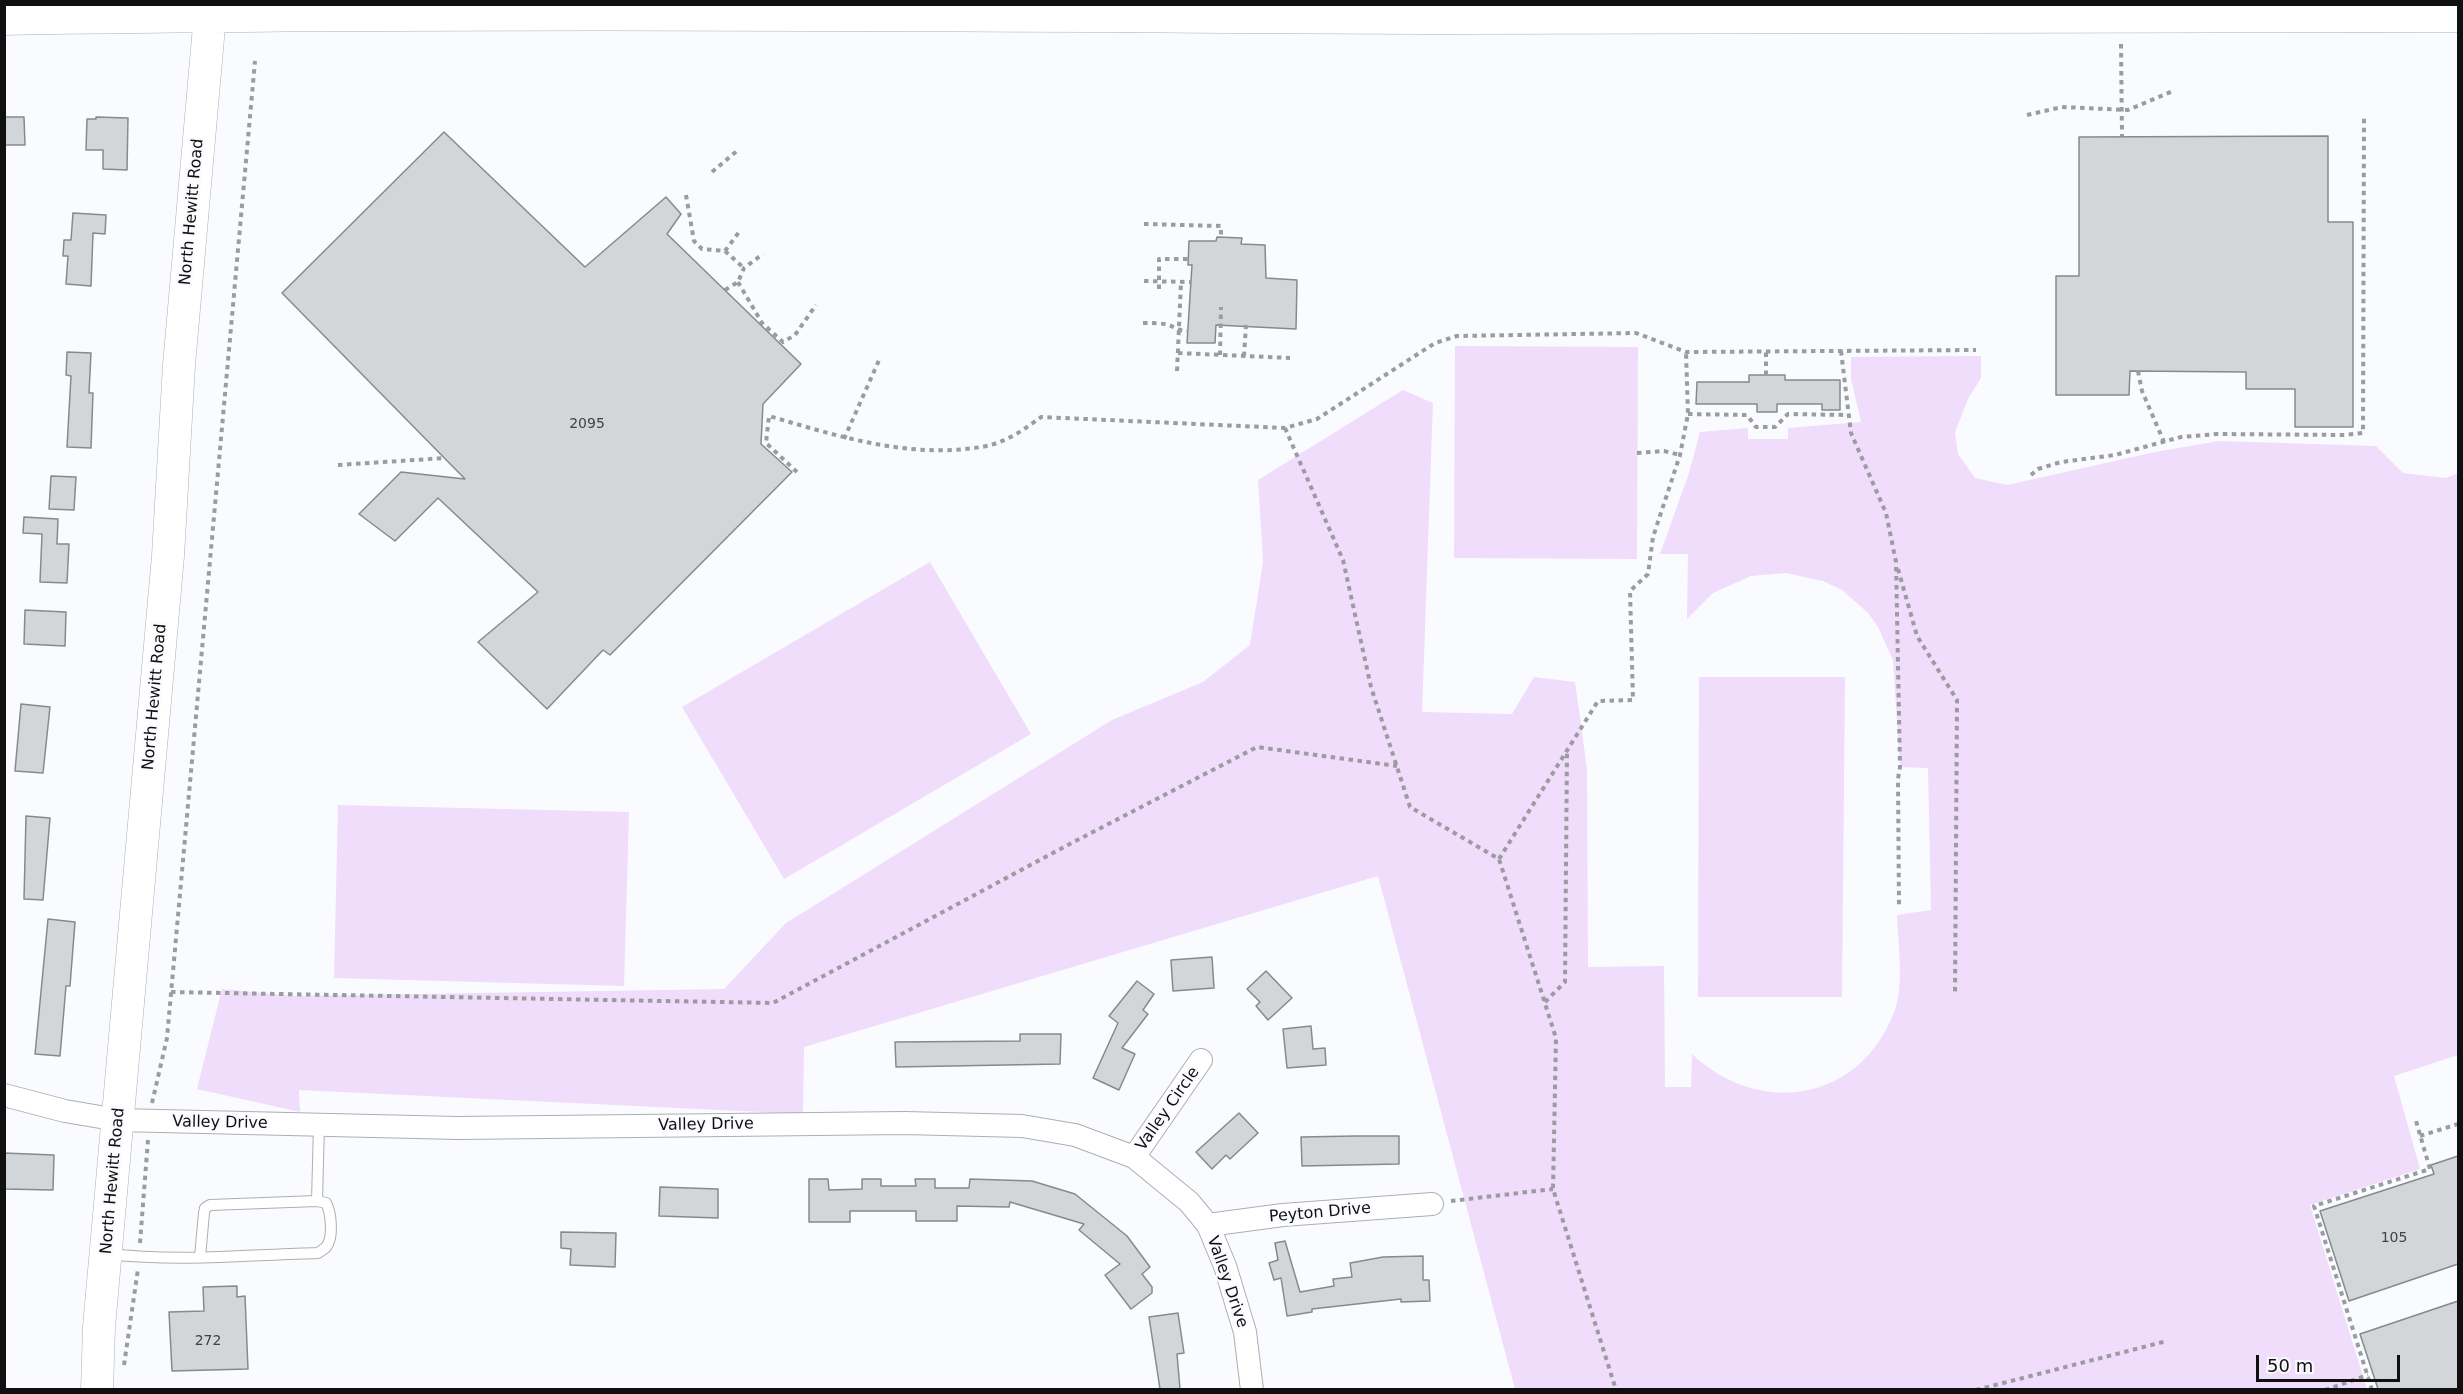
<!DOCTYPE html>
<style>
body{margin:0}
#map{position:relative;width:2463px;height:1394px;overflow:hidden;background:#fafbff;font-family:"DejaVu Sans",sans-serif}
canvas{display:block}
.frame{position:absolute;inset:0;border:6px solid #101011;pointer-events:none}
.scale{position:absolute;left:2256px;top:1355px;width:144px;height:27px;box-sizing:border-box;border:3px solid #101011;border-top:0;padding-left:8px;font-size:18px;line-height:21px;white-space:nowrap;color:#101011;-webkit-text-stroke:4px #fafbff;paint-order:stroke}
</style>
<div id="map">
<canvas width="2463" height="1394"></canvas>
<div class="frame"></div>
<div class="scale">50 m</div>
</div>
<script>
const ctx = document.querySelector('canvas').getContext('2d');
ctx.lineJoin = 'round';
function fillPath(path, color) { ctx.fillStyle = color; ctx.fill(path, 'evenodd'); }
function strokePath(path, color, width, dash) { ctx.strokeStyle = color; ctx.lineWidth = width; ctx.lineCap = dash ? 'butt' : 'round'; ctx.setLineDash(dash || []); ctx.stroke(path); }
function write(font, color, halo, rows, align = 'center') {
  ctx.font = font + ' "DejaVu Sans",sans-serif'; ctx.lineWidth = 5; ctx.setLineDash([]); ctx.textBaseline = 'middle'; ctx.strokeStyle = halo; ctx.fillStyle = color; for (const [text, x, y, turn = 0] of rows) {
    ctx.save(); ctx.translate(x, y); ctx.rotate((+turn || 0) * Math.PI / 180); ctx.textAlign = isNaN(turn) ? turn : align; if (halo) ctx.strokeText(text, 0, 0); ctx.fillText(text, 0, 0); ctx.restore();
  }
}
const green = new Path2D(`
 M1455,346L1638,347L1637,559L1454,558Z
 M1981,356V378L1968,399L1955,432L1958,454L1975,478L2007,485L2155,452L2219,441L2376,446L2403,473L2446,478L2458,473V1055L2394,1076L2420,1169L2310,1205L2367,1389H1515L1378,876L804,1047L803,1114L299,1090L300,1112L197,1089L222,989L294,996L724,989L786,923L1112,720L1203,682L1250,645L1263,562L1258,480L1403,390L1433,403L1422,712L1512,714L1534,677L1575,682L1587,769L1588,967L1664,966L1665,1087H1691L1692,1054C1760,1118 1861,1102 1895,1010C1904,985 1898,942 1897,915L1931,910L1928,768L1900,767L1893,660L1878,627L1868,613L1842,590L1823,581L1786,573L1751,576L1713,593L1687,619L1688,554H1660L1689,473L1700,432L1748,428V439H1788V428L1861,422L1851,379V357Z
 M930,562L1031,734L784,879L682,707Z
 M1699,677H1845L1842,997H1698Z
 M338,805L629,812L624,986L334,978Z`);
const building = new Path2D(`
 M4,117H24L25,145H4Z
 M96,117L128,118L127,170L103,169V150H86L87,119H96Z
 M444,132L585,267L666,197L681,214L667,234L801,364L763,404L761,444L792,472L610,655L603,650L547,709L478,642L538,592L438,498L395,541L359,514L401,472L465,479L282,293Z
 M2328,136V222H2353V427H2295V389H2246V372L2130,371L2129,395H2056V276H2079V137Z
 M73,213L106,215L105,234L93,233L91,286L66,284L68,256H63L64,240H71Z
 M1217,237L1242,238L1241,244L1265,245L1266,278L1297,280L1296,329L1216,325L1215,343H1187L1192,265H1188L1189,241H1216Z
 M67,352L91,353L89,393H93L91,448L67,447L71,376L66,375Z
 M1749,375H1785V380H1840V410H1822V404H1777V412H1757V404H1696L1697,382H1749Z
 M51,476L76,477L74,510L49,509Z
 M24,517L58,519L57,544H69L67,583L40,582L42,534L23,533Z
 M25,610L66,612L65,646L24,644Z
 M21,704L50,707L43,773L15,771Z
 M26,816L50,818L43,900L24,899Z
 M48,919L75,922L70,986H66L60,1056L35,1054Z
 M1212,957L1214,988L1173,991L1171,960Z
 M1266,971L1292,998L1268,1020L1256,1006L1260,1002L1247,989Z
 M1137,981L1154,994L1143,1010L1148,1014L1122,1048L1135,1054L1119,1090L1093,1078L1118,1023L1109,1016Z
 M1311,1026L1313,1049L1325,1048L1326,1065L1287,1068L1283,1029Z
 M1020,1034H1061L1060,1064L896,1067L895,1042L1020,1041Z
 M1239,1113L1258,1133L1230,1159L1226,1155L1212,1169L1196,1152Z
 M1355,1136H1399V1164L1302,1166L1301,1137Z
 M4,1153L54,1155L53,1190L4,1189Z
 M2458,1156V1264L2349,1301L2320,1211L2434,1174L2431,1165Z
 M809,1179H828L829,1190L862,1189V1179H881V1186H916L915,1179H935V1188H969L970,1179L1032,1181L1075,1194L1127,1236L1150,1267L1142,1274L1152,1287V1293L1131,1309L1105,1275L1120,1264L1079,1230L1084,1224L1010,1202L1009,1207L957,1206V1221H916V1211H850V1222H809Z
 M660,1187L718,1189V1218L659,1216Z
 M561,1232L616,1233L615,1267L570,1265L571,1249L561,1248Z
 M1285,1241L1300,1292L1334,1286L1333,1279L1352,1277L1350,1263L1383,1257L1423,1256V1280H1429L1430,1301L1401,1302V1299L1312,1309V1312L1287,1316L1281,1278L1274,1280L1269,1263L1278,1260L1275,1243Z
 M237,1286V1297L245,1296L248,1369L172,1371L169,1312L204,1311L203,1287Z
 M2458,1301V1389H2378L2360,1334Z
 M1178,1313L1184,1353L1177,1354L1180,1389H1160L1149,1317Z`);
const path = new Path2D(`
 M2121,44L2122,136
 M2027,115L2062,107L2128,110L2173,91
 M712,172L738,150
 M686,195L694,241L702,249L725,251L744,268
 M1144,224L1221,226V237
 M725,251L739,232
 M1144,281L1190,282
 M738,282L762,323L783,342L795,335L816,305
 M1159,289V259H1188
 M725,290L738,282L744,268L763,254
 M1143,323C1152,323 1161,323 1169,325C1176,328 1179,331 1188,331
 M1841,351L1851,433L1886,513L1896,562L1900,767L1898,779L1899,906
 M1178,353L1290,358
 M1220,355L1221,307
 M1244,356L1246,325
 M1177,371L1181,282
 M2138,371L2142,391L2164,442
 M1766,375V351
 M1688,414L1747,415L1756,427H1775L1788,414L1847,415
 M1285,428L1343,560L1371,687L1410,807L1499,859L1556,1038L1553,1189L1616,1390
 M844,439L880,358
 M1637,453L1664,451L1680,455
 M338,465L445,458
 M797,472L766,443L769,416C837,436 909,459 981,447C1003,444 1024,430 1041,417L1285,428L1317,419L1435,343L1457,336L1636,333L1686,352L1976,350
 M2031,475L2038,469L2061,462L2115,455L2181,437L2217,434L2345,435L2363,433L2364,117
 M1898,569L1917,636L1957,700L1955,995
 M1499,859L1598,701L1633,700L1630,591L1648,574L1653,537L1680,455L1688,414L1686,352
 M171,992L773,1003L1064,847L1257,747L1397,766
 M1545,1002L1565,982L1567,750
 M152,1103L167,1038L255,61
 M2420,1136L2458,1124
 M1451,1201L1553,1189
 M140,1243L148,1140
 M124,1365L138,1269
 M1976,1390L2167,1341
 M2325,1390L2368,1375
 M2372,1390L2314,1206L2430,1169L2416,1121`);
const service = new Path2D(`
 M317,1201L319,1125
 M109,1254C178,1262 249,1255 318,1253C319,1252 326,1248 326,1247C334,1238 331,1212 326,1203L317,1201L210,1205L205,1208L204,1213L200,1257`);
const minor = new Path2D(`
 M4,1095L65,1111L118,1120L458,1128L905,1123L1022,1126L1075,1135L1134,1157L1189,1202L1208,1225L1225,1266L1245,1332L1252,1390
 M1134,1157L1201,1060
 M1208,1225L1283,1215L1432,1204`);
const secondary = new Path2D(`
 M4,19C490,11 975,16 1460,18C1793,19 2126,14 2458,16
 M97,1390L99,1327L168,556L179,365L211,4`);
const numberNames = [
 ["2095",587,424],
 ["105",2394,1238],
 ["272",208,1341]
];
const streetNames = [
 ["North Hewitt Road",192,212,-85],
 ["North Hewitt Road",155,697,-85],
 ["Valley Circle",1168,1109,-55],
 ["Valley Drive",220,1123,1],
 ["Valley Drive",706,1125,-1],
 ["North Hewitt Road",113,1181,-85],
 ["Peyton Drive",1320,1213,-5],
 ["Valley Drive",1227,1282,71]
];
fillPath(green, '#f0dcfb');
fillPath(building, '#d2d6d8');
strokePath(building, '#878a8c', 1.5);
strokePath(service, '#adaeb2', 12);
strokePath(minor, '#adaeb2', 24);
strokePath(secondary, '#adaeb2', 33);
strokePath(path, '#9b9c9f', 4, [4.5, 4.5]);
strokePath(service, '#fff', 10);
strokePath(minor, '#fff', 22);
strokePath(secondary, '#fff', 32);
write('14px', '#404243', null, numberNames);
write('16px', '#101011', '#fafbff', streetNames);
</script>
